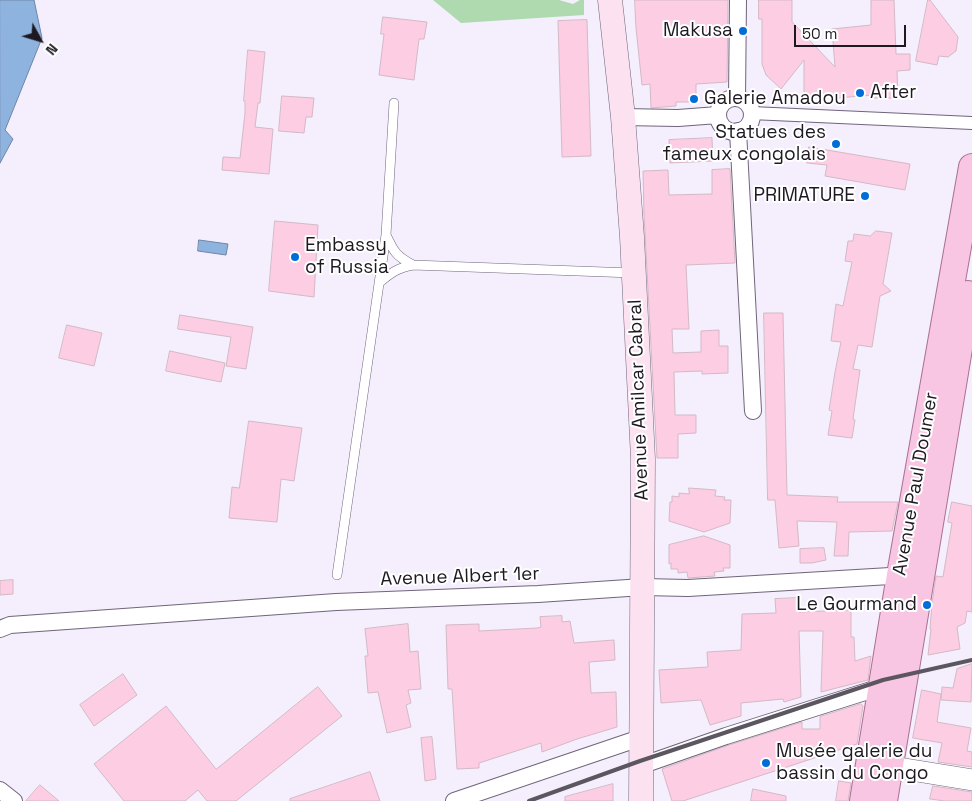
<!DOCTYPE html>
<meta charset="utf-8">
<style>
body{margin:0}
#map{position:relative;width:972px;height:801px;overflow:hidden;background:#f5eefd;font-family:"Space Grotesk",sans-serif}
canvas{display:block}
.north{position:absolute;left:15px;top:15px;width:50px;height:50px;-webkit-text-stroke:4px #fff;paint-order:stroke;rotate:129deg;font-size:14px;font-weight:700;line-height:20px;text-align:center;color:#1d1921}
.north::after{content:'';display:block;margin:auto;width:18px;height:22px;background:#1d1921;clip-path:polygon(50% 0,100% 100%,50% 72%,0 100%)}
.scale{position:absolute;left:794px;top:25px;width:112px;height:22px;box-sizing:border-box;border:2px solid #1d1921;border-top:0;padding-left:6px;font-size:15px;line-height:18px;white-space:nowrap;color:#1d1921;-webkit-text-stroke:4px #fff;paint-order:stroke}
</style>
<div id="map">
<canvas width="972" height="801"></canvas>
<div class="north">N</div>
<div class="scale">50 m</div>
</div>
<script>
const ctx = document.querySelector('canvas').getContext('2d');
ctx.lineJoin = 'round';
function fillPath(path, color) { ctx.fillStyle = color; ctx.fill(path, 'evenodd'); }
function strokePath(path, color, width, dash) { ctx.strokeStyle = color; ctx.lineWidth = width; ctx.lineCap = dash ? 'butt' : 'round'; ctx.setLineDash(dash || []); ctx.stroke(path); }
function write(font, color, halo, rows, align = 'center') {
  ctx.font = font + ' "Space Grotesk",sans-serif'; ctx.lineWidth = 4; ctx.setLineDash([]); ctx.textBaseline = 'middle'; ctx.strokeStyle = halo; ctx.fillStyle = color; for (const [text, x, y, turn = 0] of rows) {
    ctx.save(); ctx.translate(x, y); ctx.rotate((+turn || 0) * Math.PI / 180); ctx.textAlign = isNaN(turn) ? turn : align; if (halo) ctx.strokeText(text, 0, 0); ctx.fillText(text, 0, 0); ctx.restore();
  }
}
const green = new Path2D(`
 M433,0H559L573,4L580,0H584V15L461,23Z`);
const water = new Path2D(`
 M0,0H34L42,38L5,130L13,139L0,163Z
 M199,240L228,244L226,255L198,251Z`);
const building = new Path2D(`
 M635,0H728L727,82L696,84V102H676V106L651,108L650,84L642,85L636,28Z
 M759,0H792V22L835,67L832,29L871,25V0H894L896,54H910V70L897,71L898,98H873V95L837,98V95H804V60L781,89L766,75L762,64V19H759Z
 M928,0H930L958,37L956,51L948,57L939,56L937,65L916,61Z
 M383,17L427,22L424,39H419L414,80L379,75L384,34H381Z
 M587,20L591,156L562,157L558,21Z
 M248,50L265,52L260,103H258L255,127L273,129L269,174L222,170L223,157L240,158L245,113V101H244Z
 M282,96L314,98L312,117H306L304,133L279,131Z
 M712,138L713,161L670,163L669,140Z
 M809,147L910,164L905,190L825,176L827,165L807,163Z
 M730,169L735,263L686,265L689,329H672L673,353L701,352V331L719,330V346H728V373L702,374V371L674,372L675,415H696V433L678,434V458H657L644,215L643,171L668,170L669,195L712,194V170Z
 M275,221L318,225L314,297L269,291Z
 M876,231L892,233L883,284L891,291L880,296L872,347L858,345L853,369L860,370L853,419L855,420L852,438L828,435L832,411L829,410L835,372L841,342L831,341L836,304L843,306L852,262L845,261L848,241H853L854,234L870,236Z
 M764,313H783L787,495L838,497L837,502H898L892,531L849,532L848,556H834L837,522L797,521L799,546L779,548L775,500H768Z
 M180,315L253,327L246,369L226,366L231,337L178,329Z
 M67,325L102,333L94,366L59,358Z
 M170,351L225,363L221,382L166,371Z
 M249,421L302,428L294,481L281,479L277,522L229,518L232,487L239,488Z
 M689,488L716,490L715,496L725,497L724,500H731L730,523L704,532L669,521L670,502H672V496L679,497V493L689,494Z
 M952,502L972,506V612L967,611L965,623L957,627L960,649L928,655L931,629H930L932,603L936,576L943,577L952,523L948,522Z
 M704,536L730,545V568H723L724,571L714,572L715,576L688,578L687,572L678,573V569H671V563L669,564V545Z
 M824,548L826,560L812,563H800V549Z
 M13,580V594L0,595V581Z
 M798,598L799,612L851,610V637H854L855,661L871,656L868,680L821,692L823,631H799L801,697L784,702L783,699L741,703V716L710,725L701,700L661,703L659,670L708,667L707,652L741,650L742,614L776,613L775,599Z
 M562,616V622L570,621L574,643L614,640L615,660L589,662L591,693L616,692L617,727L577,739L542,752L541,743L479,763V768L457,769L452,689H448L446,625L479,624V631L537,628L541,627L540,617Z
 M408,624L410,652L418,651L421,689L408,690L411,703L406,705L411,727L387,733L378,692L368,693L365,656H368L365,629Z
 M972,664L971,702L941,700L942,687L953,688L957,669Z
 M123,674L137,695L94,726L80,705Z
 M318,687L342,716L236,801H207L198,790L185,801H124L94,764L166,706L216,769Z
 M922,690L941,694L937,722L971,728L967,751L972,752V767L938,762L942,743L913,738Z
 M861,704L863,706L857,744L683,801H672L662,769L729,745L802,722V729H820V717Z
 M432,737L436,779L425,781L421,738Z
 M370,772L380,801H290V799Z
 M839,781L851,783L848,801H836Z
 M613,784V801H565V797Z
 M40,785L59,801H26Z
 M933,786L972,792V801H945L930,799Z
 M753,789L786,796V801H751Z`);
const service = new Path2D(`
 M394,103L386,235C394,252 396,256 413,265L633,273
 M380,282C392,272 398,268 413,265
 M337,575L386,235`);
const pedestrian = new Path2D(`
 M751,113L972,123`);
const minor = new Path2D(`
 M718 115a17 17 0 1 1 34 0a17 17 0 1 1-34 0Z
 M737,98L738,0
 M623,117L678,118L718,115
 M738,131L753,411
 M0,629L10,625L336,602L538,594L643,587L688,588L907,575
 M640,766L726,736L887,685
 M0,790L14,801
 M454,801L640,738`);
const tertiary = new Path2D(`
 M874,764L972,780`);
const secondary = new Path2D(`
 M610,0L623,117L632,237L643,459L641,801`);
const primary = new Path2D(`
 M863,801L900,575L972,167
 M884,801L968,294`);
const rail = new Path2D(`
 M529,801L640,761L883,680L972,660`);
const markers = [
 [743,31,5,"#006ed6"],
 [860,93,5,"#006ed6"],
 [694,99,5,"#006ed6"],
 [836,144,5,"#006ed6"],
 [865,196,5,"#006ed6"],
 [295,257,5,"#006ed6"],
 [927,605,5,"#006ed6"],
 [766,763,5,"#006ed6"]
];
const poiNames = [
 ["Makusa",733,31],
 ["After",870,93,"left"],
 ["Galerie Amadou",704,99,"left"],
 ["Statues des",826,133],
 ["fameux congolais",826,155],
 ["PRIMATURE",855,196],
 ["Embassy",305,246,"left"],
 ["of Russia",305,268,"left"],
 ["Le Gourmand",917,605],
 ["Musée galerie du",776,752,"left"],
 ["bassin du Congo",776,774,"left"]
];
const streetNames = [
 ["Avenue Amilcar Cabral",639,400,-92],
 ["Avenue Paul Doumer",916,484,-80],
 ["Avenue Albert 1er",460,577,-2]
];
fillPath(green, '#afdab0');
fillPath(water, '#8fb3df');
strokePath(water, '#6d85a6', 1);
fillPath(building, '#fdcde4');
strokePath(building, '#d3b9c5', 1);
strokePath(service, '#6f657a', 10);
strokePath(pedestrian, '#6f657a', 14);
strokePath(minor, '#6f657a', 18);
strokePath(tertiary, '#6f657a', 22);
strokePath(secondary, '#6f657a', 25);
strokePath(primary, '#a97093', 28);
strokePath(service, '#fff', 9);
strokePath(pedestrian, '#fff', 12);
strokePath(minor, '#fff', 16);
strokePath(tertiary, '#fff', 21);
strokePath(secondary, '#fce2f1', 24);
strokePath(primary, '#f8c5e3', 26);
strokePath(rail, '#5b5660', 4);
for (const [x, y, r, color] of markers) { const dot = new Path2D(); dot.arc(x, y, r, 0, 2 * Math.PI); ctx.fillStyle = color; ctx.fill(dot); strokePath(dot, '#fff', 2); }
write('19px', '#1d1921', '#fff', poiNames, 'right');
write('19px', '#1d1921', '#fff', streetNames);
</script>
